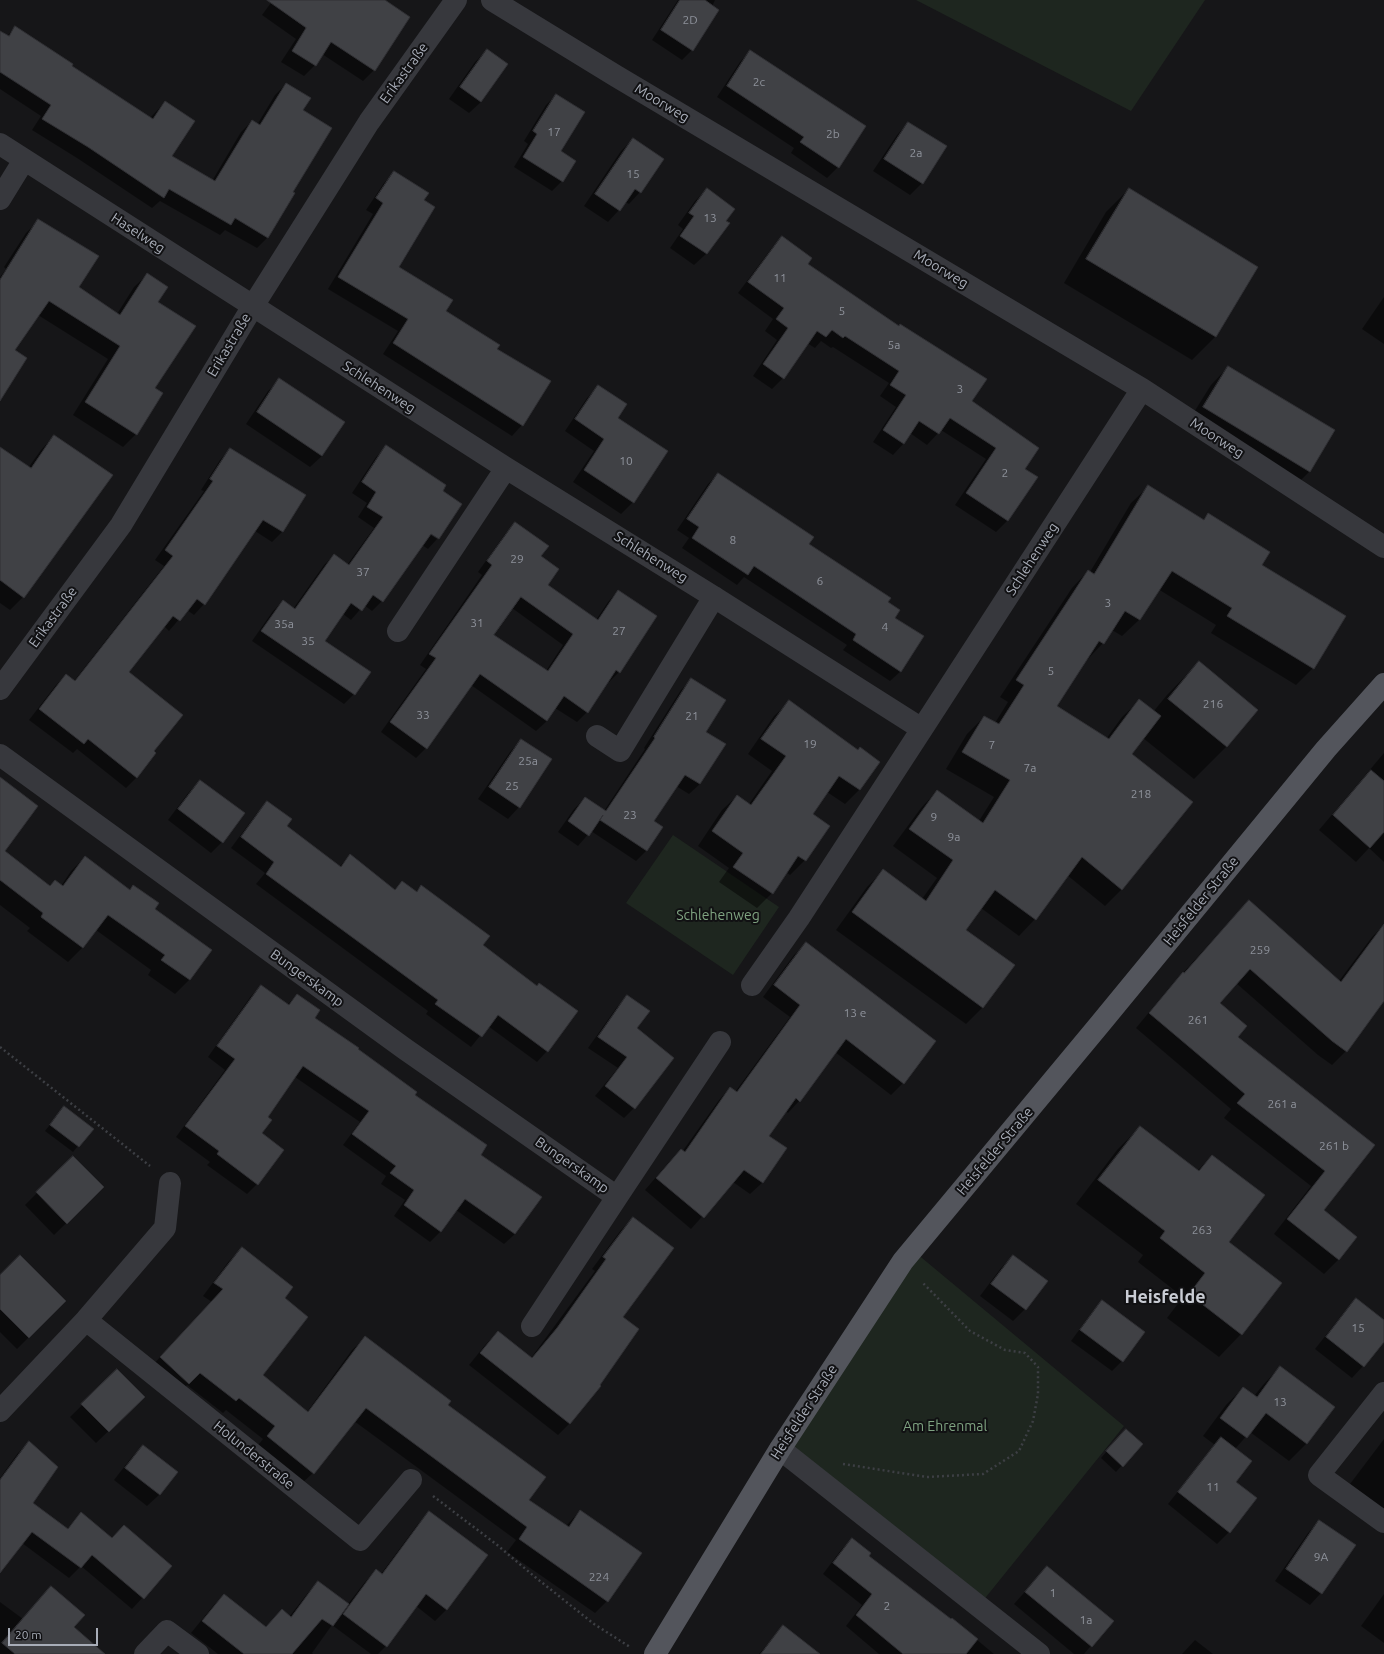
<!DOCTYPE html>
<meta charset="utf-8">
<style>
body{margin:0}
#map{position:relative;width:1384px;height:1654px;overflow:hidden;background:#161618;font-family:Ubuntu,sans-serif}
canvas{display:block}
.scale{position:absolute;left:8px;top:1628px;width:90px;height:18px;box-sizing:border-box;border:2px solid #a8adb8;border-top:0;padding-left:5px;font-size:12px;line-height:14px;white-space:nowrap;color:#a8adb8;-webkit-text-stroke:3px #111113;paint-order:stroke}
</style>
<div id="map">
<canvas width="1384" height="1654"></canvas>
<div class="scale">20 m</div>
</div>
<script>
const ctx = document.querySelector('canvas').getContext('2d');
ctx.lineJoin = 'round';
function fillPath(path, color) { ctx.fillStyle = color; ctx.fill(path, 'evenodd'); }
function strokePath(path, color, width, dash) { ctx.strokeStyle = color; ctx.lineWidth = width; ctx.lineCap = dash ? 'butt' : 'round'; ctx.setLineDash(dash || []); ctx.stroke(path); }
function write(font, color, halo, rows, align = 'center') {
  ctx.font = font + ' Ubuntu,sans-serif'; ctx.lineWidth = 4; ctx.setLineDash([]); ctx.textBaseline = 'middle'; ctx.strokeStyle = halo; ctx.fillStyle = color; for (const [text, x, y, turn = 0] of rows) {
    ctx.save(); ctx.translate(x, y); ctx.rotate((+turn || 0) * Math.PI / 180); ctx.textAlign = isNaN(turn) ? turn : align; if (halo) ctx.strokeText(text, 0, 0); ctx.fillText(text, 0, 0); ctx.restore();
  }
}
const green = new Path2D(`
 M916,0H1205L1131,111Z
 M673,835L779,907L733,975L626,903Z
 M916,1253L1124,1426L982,1602L789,1448Z`);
const shadow = new Path2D(`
 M273,0H383L374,70L363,81L322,54L315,65L304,76L281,62L296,39L262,15Z
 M678,0H715L692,50L682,60L652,40Z
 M16,27L71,66L150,118L165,102L170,156L212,181L241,132L252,121L257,125L275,95L286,84L302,111L292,193L267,238L257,248L225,230L220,235L160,201L152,208L77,158L32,130L41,116L0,89V32L7,36Z
 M487,50L481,102L469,113L449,99L475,62Z
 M750,51L838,167L827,178L791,153L794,148L717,97L740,62Z
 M556,95L562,181L552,191L514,167L528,144L524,141L546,105Z
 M908,123L922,183L910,195L873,171L897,135Z
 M633,139L640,192L629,204L625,202L619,210L608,222L584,206L621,151Z
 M395,172L423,201L397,268L444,312L496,349L522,425L512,436L383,354L398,331L328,289L373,214L366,210L384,183Z
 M707,189L725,221L729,223L706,254L694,265L670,248L683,229L678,225L695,201Z
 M1129,189L1257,267L1215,337L1192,360L1064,283L1106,212Z
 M39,220L78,288L117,314L134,287L147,275L156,302L154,388L136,434L123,447L73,415L108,359L38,315L14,351L0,399V277L6,269L4,267L26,233Z
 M782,237L807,264L971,402L1024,469L1037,478L1007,521L996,532L955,505L986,459L941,430L927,445L910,433L904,443L893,455L873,442L896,407L880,396L889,383L833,347L831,348L821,341L815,348L807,343L783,378L772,389L753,376L777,340L765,331L773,319L738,293L771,249Z
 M1384,297V344L1362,329Z
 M1228,367L1310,471L1292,489L1186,425L1211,385Z
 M280,380L322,456L310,467L246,424L268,391Z
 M599,386L617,418L633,502L621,514L573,482L594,451L565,431L587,398Z
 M54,436L23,597L10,610L0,603V474L28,468L41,450Z
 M386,447L441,491L461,504L437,539V537L427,530L426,532L437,539L428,549L422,545L382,601L372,611L364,605L351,620L343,614L324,641L354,694L344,704L252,641L273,611L283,601L293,609L324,565L334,555L347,565L374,528L358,517L367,503L352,493L376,457Z
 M230,449L305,495L282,532L272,542L255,531L204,604L194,615L187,610L169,631L164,626L128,673L153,752L155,753L136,778L126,788L77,749L73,753L29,720L56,685L66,675L74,681L164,566L155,560L204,491L201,490L220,460Z
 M718,474L807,545L887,603L894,618L901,671L890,681L843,650L847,645L744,577L737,585L682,548L689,538L677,530L708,484Z
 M1148,487L1203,520L1208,515L1261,565L1313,668L1296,685L1211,633L1216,625L1158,589L1139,620L1122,636L1112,630L1103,643L1087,660L1055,706L1106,739L1122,717L1139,701L1153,712L1167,695L1199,662L1257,710L1226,747L1194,779L1143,738L1131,754L1122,889L1105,906L1067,875L1035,919L1019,936L981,908L965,930L1013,966L982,1008L966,1024L836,930L867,887L883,871L922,899L937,878L893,846L921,808L937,791L979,821L994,797L946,769L967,734L984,717L995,723L1008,702L1000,697L1072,588L1088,571L1090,572L1131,503Z
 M515,523L540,556L546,586L596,620L608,602L618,591L619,672L609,682H608L587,712L577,722L555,708L547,721L536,731L471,685L426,748L416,758L381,732L426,669L420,665L482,575L478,572L505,534ZM512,608L563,645L546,671L493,635Z
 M691,680L700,784L689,794L676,786L652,821L662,828L646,851L636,861L591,831L578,846L558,832L574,809L585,798L604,811L645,749L644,748L681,690Z
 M789,702L858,751L878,762L859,790L845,804L827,792L812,814L805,860L790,875L786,872L772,893L757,908L719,882L729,868L698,846L722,810L737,796L749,804L772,771L748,754L774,716Z
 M521,740L519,807L508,819L478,799L510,752Z
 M1384,753V862L1369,848L1356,862L1319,830Z
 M0,779L3,851L49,886L55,881L61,886L71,871L85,857L129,890L134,886L154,910L210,950L189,980L175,994L148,975L151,970L96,930L82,948L68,962L27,931L30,928L0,905Z
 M200,781L222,842L211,853L168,820L189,792Z
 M268,802L285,826L339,867L350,856L394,890L402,882L416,892L421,887L481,945L547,1051L537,1062L488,1026L471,1047L426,1014L428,1011L256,884L265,873L231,848L257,813Z
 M1235,916L1339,981L1372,937L1384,925V999L1346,1051L1332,1065L1318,1055L1236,983L1218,1003L1237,1037L1374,1145L1322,1210L1356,1237L1338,1260L1324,1274L1274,1234L1311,1186L1224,1118L1231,1109L1136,1028L1170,987Z
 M806,944L903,1083L891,1095L835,1052L799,1101L788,1113L786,1111L768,1137L785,1149L762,1183L750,1194L733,1182L691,1229L645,1190L669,1162L681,1150L682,1152L719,1100L730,1088L735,1092L790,1017L763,997L794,955Z
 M261,986L287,1005L297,995L313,1018L414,1095L479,1155L540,1198L515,1234L504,1244L456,1210L440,1232L430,1242L394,1216L405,1200L381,1184L386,1176L343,1145L360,1122L295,1077L267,1117L260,1134L282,1150L257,1184L247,1194L207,1165L210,1162L176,1137L225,1070L208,1057L251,996Z
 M628,997L634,1108L624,1118L595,1096L618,1068L588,1048L617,1007Z
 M64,1107L92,1129L73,1152L45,1131Z
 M1140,1127L1197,1171L1212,1156L1227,1242L1241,1334L1219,1357L1167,1318L1183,1297L1138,1262L1143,1255L1076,1204L1117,1150Z
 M73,1157L103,1187L54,1235L25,1205Z
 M633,1218L621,1317L598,1385L599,1386L569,1424L558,1435L469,1365L486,1344L498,1332L531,1358L595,1271L592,1269L621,1230Z
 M242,1248L283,1299L262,1376L307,1412L352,1350L365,1338L447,1405L528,1500L566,1526L580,1511L607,1601L595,1613L507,1552L516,1540L354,1421L313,1473L300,1485L255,1449L263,1439L226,1410L223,1413L187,1385L176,1396L148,1370L212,1302L203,1296L229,1261Z
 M1013,1256L1046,1281L1025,1309L1013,1321L980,1296L1001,1268Z
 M0,1275L65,1301L17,1349L0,1332Z
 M1356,1299L1384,1321V1340L1363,1366L1352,1378L1315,1349L1345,1311Z
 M1102,1302L1122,1361L1112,1371L1071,1341L1093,1311Z
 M1280,1367L1333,1407L1306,1444L1289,1461L1250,1432L1235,1449V1482L1255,1498L1229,1532L1217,1544L1168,1504L1215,1445L1203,1436L1226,1405L1243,1388L1254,1396L1263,1385Z
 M117,1371L144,1397L96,1443L70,1417Z
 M1120,1436L1141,1444L1116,1472L1101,1458Z
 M1384,1439V1509L1350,1484Z
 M29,1443L31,1503L67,1529L82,1514L111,1539L171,1567L132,1609L81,1566L69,1578L22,1543L0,1571V1478L18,1453Z
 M143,1446L176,1472L159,1495L147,1506L114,1480L131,1458Z
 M429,1513L486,1555L446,1610L435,1621L416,1606L386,1646L378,1654H371L332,1625L312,1653L313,1654H218L191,1633L213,1606L224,1595L265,1628L282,1610L289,1617L307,1594L318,1582L348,1604L365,1582L376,1571L381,1574L418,1524Z
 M1319,1521L1321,1593L1310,1605L1275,1581L1308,1533Z
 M852,1539L868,1556L951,1620L952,1619L994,1654H879L846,1626L862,1605L823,1574L841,1550Z
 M1047,1567L1112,1621L1084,1654H1074L1014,1604Z
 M51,1587L73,1627L104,1654H0V1602L23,1619Z
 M1384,1594V1643L1361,1626Z
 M783,1627L819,1654H759Z
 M1195,1640L1213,1654H1182Z`);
const building = new Path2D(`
 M267,0H385L410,17L375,71L331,42L316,66L292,51L306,28Z
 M680,0H705L719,10L693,51L661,30Z
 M15,26L73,64L72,66L153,119L165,101L195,121L172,156L215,181L252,120L260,125L286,83L311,98L303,110L332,128L293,192L295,193L268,238L235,218L231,225L169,189L164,198L88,147L42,119L51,105L0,72V31L9,36Z
 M487,49L508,64L481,102L460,87Z
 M750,50L866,126L839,168L800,142L804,137L727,86Z
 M556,94L585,112L561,151L576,161L563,182L523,157L537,134L533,131Z
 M908,122L947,146L923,184L884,159Z
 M633,138L664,159L641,193L635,189L620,211L595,194Z
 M394,171L429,193L424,200L435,207L399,267L453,300L446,311L500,345L497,349L551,381L523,426L393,343L408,319L338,277L383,203L376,198Z
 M707,188L735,209L726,221L730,223L707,254L680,236L694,216L689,213Z
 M1129,188L1258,267L1216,337L1086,259Z
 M38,219L99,256L79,287L120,315L147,273L168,287L158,302L196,326L155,388L163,393L137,435L85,402L120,346L49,301L15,350L27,358L0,401V280Z
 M782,236L812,258L808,264L899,326L900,324L987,379L972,401L1039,448L1025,469L1038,477L1008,521L966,493L996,448L950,418L939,434L919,421L904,444L883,430L906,395L890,385L899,371L845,336L843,338L832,330L826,337L817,331L784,379L763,364L788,328L776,319L784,308L748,282Z
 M1228,366L1335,430L1310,472L1203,407Z
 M279,378L345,422L322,456L257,412Z
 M598,385L627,404L618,418L668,451L634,503L584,470L604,439L575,419Z
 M54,435L113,475L24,598L0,580V447L31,468Z
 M386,445L446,485L443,491L462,504L439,539L431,534L383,602L373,595L362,611L351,603L325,641L371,672L355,695L261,631L283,600L295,609L334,554L349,565L383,517L367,507L376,492L362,482Z
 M230,448L306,495L283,532L263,520L205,605L197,599L180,621L173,616L129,672L183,715L154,751L156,753L137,778L88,739L84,744L39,709L66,674L75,681L173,556L165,550L213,481L210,479Z
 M718,473L814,537L809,544L891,598L888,602L900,610L895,618L924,636L901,672L853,640L856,634L754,566L748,575L692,538L699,527L687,519Z
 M1148,485L1204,520L1208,513L1270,552L1262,565L1346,616L1314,669L1227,616L1232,608L1172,571L1140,620L1125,611L1104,644L1099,641L1057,706L1109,739L1139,699L1161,716L1132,754L1193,802L1122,890L1082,857L1036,920L995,890L966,930L1015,965L983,1008L852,912L883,869L926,901L953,860L909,829L937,790L983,823L1010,780L962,752L984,716L999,724L1024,685L1016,680L1088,570L1094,574Z
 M515,522L549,546L541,556L559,569L548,585L598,620L618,590L657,616L620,673L616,670L588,713L564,696L547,721L480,674L427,749L390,722L436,658L429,654L492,565L487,561ZM521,597L573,634L548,671L494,635Z
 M1199,661L1258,710L1227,747L1168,699Z
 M691,678L726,700L706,732L726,744L700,784L685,775L654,821L663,827L647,851L600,820L603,815L589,836L568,821L585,797L606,811L655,738L654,737Z
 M789,700L858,750L860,747L880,762L860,790L839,776L813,814L830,826L806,861L798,856L773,894L733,867L743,853L712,831L737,795L751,805L786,756L761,739Z
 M521,739L552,759L520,808L489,787Z
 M1371,770L1384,781V832L1370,848L1333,815Z
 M0,777L38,806L5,851L50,886L55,880L63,886L85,856L130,890L133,885L159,903L155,909L212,950L190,980L161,960L165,955L108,915L83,948L41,917L43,913L0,880Z
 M200,780L245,813L223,843L178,809Z
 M267,801L292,819L287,826L341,867L350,854L395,890L402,881L417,892L421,885L490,936L483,945L537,986L539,983L578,1011L548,1052L498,1015L482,1037L435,1004L438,1000L266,874L274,862L241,837Z
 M1249,900L1341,982L1384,924V1001L1347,1052L1332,1041L1250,969L1220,1003L1247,1026L1238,1037L1375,1145L1324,1210L1357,1237L1339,1260L1287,1219L1325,1171L1237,1103L1245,1094L1149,1013L1183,972L1184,973Z
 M806,942L936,1041L904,1084L846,1039L800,1102L796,1098L769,1136L787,1148L763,1183L744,1170L704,1218L656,1178L681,1149L685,1152L730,1087L737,1092L800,1005L774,985Z
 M261,985L289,1005L297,994L320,1010L315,1018L359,1048L358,1049L417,1092L415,1095L487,1145L481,1155L542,1197L515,1234L465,1199L441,1232L404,1205L414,1190L390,1173L396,1166L352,1134L369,1111L303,1066L268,1117L272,1120L262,1133L284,1150L258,1185L217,1154L219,1151L185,1126L235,1059L217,1046Z
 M627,995L650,1011L637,1028L674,1058L635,1109L605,1086L627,1057L598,1037Z
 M64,1106L94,1129L79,1147L50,1125Z
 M1140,1126L1199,1171L1212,1155L1265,1195L1229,1242L1282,1283L1242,1335L1189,1294L1205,1273L1160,1238L1165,1231L1098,1180Z
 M73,1156L104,1187L67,1224L36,1192Z
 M633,1217L674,1248L623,1317L639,1329L600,1385L601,1386L570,1424L480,1353L498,1331L532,1358L557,1328L606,1259L603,1257Z
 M242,1247L293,1287L285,1298L308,1317L263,1375L308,1412L365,1336L451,1401L448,1405L546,1477L529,1500L569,1527L580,1510L642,1553L608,1602L519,1539L527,1527L366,1408L314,1474L267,1436L275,1426L239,1398L236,1401L200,1373L189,1384L160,1357L223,1289L214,1283Z
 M20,1255L66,1301L29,1338L0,1309V1275Z
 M1013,1255L1048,1281L1026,1310L991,1284Z
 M1356,1298L1384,1320V1342L1364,1367L1326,1337Z
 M1102,1300L1145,1332L1123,1362L1080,1330Z
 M1280,1366L1335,1407L1307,1444L1266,1413L1247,1438L1220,1418L1243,1387L1257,1397Z
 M117,1369L145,1397L109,1432L81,1404Z
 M1126,1429L1143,1444L1123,1467L1106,1451Z
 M1221,1437L1252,1461L1236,1482L1257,1498L1230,1533L1178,1492Z
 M29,1441L58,1467L33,1503L68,1529L81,1512L112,1538L124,1525L172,1566L144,1599L92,1555L81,1568L32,1532L0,1573V1480Z
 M143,1445L178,1472L160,1495L125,1468Z
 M429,1511L488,1555L447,1610L426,1594L387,1647L343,1614L376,1569L382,1574Z
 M1319,1520L1356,1545L1322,1594L1286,1569Z
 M852,1538L871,1553L869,1556L951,1619L952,1618L978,1639L966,1654H903L856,1615L872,1594L833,1563Z
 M1047,1566L1114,1621L1092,1647L1025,1592Z
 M318,1581L349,1604L333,1626L322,1619L292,1654H244L202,1621L224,1594L266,1627L282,1609L291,1617Z
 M51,1586L85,1615L74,1627L105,1654H15L2,1643Z
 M783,1625L820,1654H761Z`);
const path = new Path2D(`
 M0,1047L150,1166
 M843,1464L927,1477L983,1474L1019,1451L1033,1421L1038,1394V1367L1025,1353L1005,1350L970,1331L922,1282
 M433,1496L496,1544L535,1577L594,1624L630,1647`);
const minor = new Path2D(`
 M492,0L616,76L1142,389L1384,547
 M0,144L506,468L714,597L922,729L1142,389
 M0,199L24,160
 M398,631L506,468
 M0,689L121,525L253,306L369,122L456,0
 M597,736L620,751L714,597
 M0,755L405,1049L617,1197L532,1326
 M752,985L799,918L922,729
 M617,1197L720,1042
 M86,1320L360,1540L411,1480
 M1384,1393L1319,1475L1384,1522
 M0,1411L86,1320L165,1228L170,1183
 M780,1449L1039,1654
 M145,1654L167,1631L198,1654`);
const primary = new Path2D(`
 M655,1654L780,1449L903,1261L1100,1024L1326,749L1384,684`);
const numberNames = [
 ["2D",690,20],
 ["2c",759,82],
 ["17",554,132],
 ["2b",833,134],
 ["2a",916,153],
 ["15",633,174],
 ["13",710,218],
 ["11",780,278],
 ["5",842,311],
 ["5a",894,345],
 ["3",960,389],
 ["10",626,461],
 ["2",1005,473],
 ["8",733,540],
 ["29",517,559],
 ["37",363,572],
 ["6",820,581],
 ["3",1108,603],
 ["31",477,623],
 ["35a",284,624],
 ["4",885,627],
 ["27",619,631],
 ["35",308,641],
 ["5",1051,671],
 ["216",1213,704],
 ["33",423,715],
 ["21",692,716],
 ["19",810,744],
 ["7",992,745],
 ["25a",528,761],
 ["7a",1030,768],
 ["25",512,786],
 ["218",1141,794],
 ["23",630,815],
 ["9",934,817],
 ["9a",954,837],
 ["259",1260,950],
 ["13 e",855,1013],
 ["261",1198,1020],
 ["261 a",1282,1104],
 ["261 b",1334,1146],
 ["263",1202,1230],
 ["15",1358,1328],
 ["13",1280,1402],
 ["11",1213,1487],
 ["9A",1321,1557],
 ["224",599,1577],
 ["1",1053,1593],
 ["2",887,1606],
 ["1a",1086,1620]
];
const streetNames = [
 ["Erikastraße",404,73,-54],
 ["Moorweg",662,103,31],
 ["Haselweg",138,233,33],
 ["Moorweg",941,269,31],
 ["Erikastraße",229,345,-59],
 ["Schlehenweg",379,387,33],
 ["Moorweg",1217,438,33],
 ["Schlehenweg",651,557,32],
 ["Schlehenweg",1032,559,-57],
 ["Erikastraße",53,617,-54],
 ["Heisfelder Straße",1201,901,-51],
 ["Bungerskamp",307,978,36],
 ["Heisfelder Straße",995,1151,-50],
 ["Bungerskamp",572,1165,35],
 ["Heisfelder Straße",804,1412,-57],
 ["Holunderstraße",254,1455,39]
];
const parkNames = [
 ["Schlehenweg",718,915],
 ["Am Ehrenmal",945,1426]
];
const districtNames = [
 ["Heisfelde",1165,1297]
];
fillPath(green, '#1e261f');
fillPath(shadow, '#0007');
fillPath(building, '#404145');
strokePath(building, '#303034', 1);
strokePath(path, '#3d3f44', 2.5, [2, 3]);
strokePath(minor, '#37383d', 22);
strokePath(primary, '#53555c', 22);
write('12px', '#8e929b', null, numberNames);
write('14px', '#a8adb8', '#111113', streetNames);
write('14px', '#7fa381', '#111113', parkNames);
write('bold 18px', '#c9ccd4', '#111113', districtNames);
</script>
